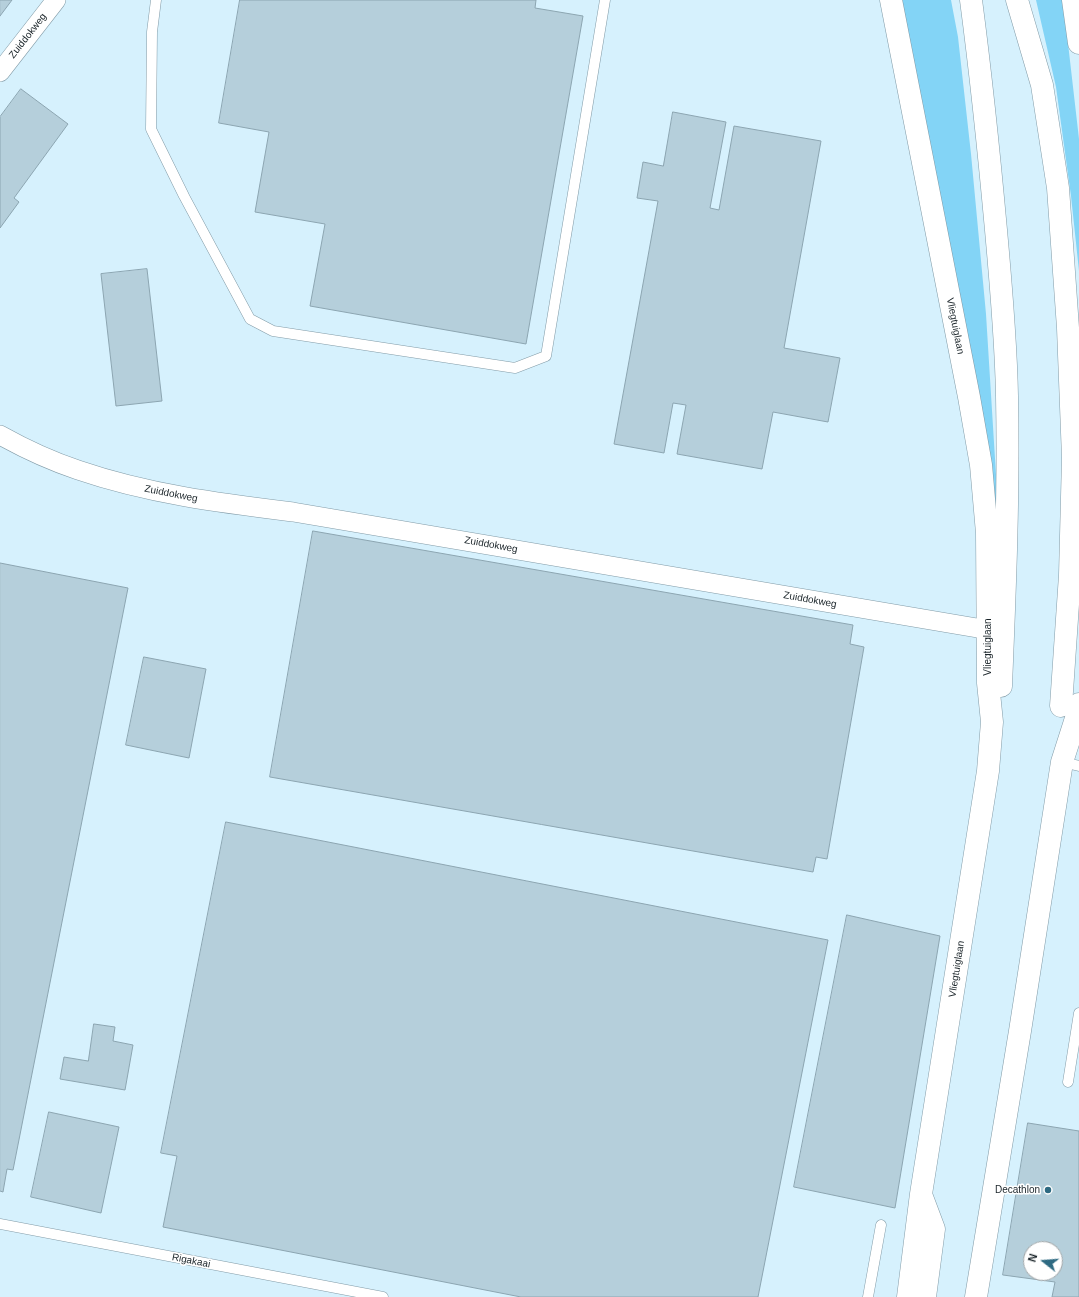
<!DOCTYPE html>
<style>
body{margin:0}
#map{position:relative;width:1079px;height:1297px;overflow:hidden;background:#d6f1fd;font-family:Helvetica,sans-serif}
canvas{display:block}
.north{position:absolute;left:1023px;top:1241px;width:40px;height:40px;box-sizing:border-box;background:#fff;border:1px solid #a3a7a9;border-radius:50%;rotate:287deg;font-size:11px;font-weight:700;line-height:16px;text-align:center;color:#1a2429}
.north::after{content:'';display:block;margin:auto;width:14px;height:18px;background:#2e6a82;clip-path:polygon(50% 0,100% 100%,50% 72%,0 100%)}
</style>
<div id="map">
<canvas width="1079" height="1297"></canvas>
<div class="north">N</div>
</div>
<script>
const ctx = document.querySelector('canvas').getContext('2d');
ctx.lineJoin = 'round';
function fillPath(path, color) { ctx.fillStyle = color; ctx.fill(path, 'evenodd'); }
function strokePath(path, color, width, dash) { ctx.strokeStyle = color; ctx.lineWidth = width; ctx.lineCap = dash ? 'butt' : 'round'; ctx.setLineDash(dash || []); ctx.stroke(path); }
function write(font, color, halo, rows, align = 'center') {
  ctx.font = font + ' Helvetica,sans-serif'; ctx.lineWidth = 3; ctx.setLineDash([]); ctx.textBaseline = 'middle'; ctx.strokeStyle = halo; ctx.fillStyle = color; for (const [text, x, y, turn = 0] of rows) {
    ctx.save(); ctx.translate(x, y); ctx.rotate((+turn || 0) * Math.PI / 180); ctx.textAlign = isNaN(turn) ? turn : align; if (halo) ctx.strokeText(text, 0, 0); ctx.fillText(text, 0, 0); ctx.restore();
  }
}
const green = new Path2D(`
 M900,0H951L958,37L971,154L986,314L998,507L994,508Z
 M1036,0H1063L1079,139V271L1071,196L1056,87Z`);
const building = new Path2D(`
 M0,0H12L0,16Z
 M240,0H536L535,8L583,16L526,344L310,306L325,224L255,212L269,132L219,123Z
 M21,89L68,124L14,198L19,202L0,228V117Z
 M673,112L726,122L710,208L719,210L734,126L821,141L784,348L840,358L828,422L773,412L762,469L677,454L686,405L673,403L664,453L614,444L658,201L637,198L643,162L663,166Z
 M147,269L162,401L116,406L101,274Z
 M313,531L853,625L850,644L864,647L827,859L816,857L813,872L270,777Z
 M0,563L128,588L13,1170L7,1169L3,1192L0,1191Z
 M144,657L206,669L189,758L126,745Z
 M226,822L828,940L758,1297H521L163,1227L177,1156L161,1153Z
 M847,915L940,936L895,1208L794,1187Z
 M94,1024L115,1027L113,1041L133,1045L125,1090L60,1079L64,1057L88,1061Z
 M49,1112L119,1127L101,1213L31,1197Z
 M1028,1123L1079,1131V1297H1052L1055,1282L1003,1275ZM1031,1249H1055V1273H1031Z`);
const service = new Path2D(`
 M156,0L152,32L151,129L184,196L250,319L273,331L515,368L546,356L605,0
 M1062,762L1079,766
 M1068,1082L1079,1013
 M0,1224L383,1297
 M868,1297L881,1225`);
const minor = new Path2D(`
 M0,72L56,0
 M0,435C25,449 51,461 78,470C148,494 220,503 293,512L989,630`);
const secondary = new Path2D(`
 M891,0L969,397L981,465L987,533L988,683L992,722L988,771L921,1194L908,1297
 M1073,0L1079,43
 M922,1197L934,1229L925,1297
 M976,1297L1020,1031L1062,762L1078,712L1079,704`);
const trunk = new Path2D(`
 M971,0C981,76 989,153 996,230C1001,285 1006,340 1007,396C1009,492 1005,589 1001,686
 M1017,0L1042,85L1058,188L1068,328L1073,458L1070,575L1061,706`);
const markers = [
 [1048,1190,4,"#2e6a82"]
];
const streetNames = [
 ["Zuiddokweg",28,36,-52],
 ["Vliegtuiglaan",955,326,79],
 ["Zuiddokweg",171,494,11],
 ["Zuiddokweg",491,545,10],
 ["Zuiddokweg",810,600,10],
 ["Vliegtuiglaan",988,647,-90],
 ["Vliegtuiglaan",957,969,-81],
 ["Rigakaai",191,1261,11]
];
const poiNames = [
 ["Decathlon",1040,1190]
];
fillPath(green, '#83d4f6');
fillPath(building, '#b5cfdb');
strokePath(building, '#8ca5b1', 1);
strokePath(service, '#829ba7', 11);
strokePath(minor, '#829ba7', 20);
strokePath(secondary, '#829ba7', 23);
strokePath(trunk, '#829ba7', 23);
strokePath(service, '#fff', 10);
strokePath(minor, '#fff', 19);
strokePath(secondary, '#fff', 22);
strokePath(trunk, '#fff', 22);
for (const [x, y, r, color] of markers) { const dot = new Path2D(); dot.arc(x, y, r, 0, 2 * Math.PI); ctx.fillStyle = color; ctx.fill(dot); strokePath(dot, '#fff', 1.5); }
write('10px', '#1a2429', '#fff', streetNames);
write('10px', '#1a2429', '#fff', poiNames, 'right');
</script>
